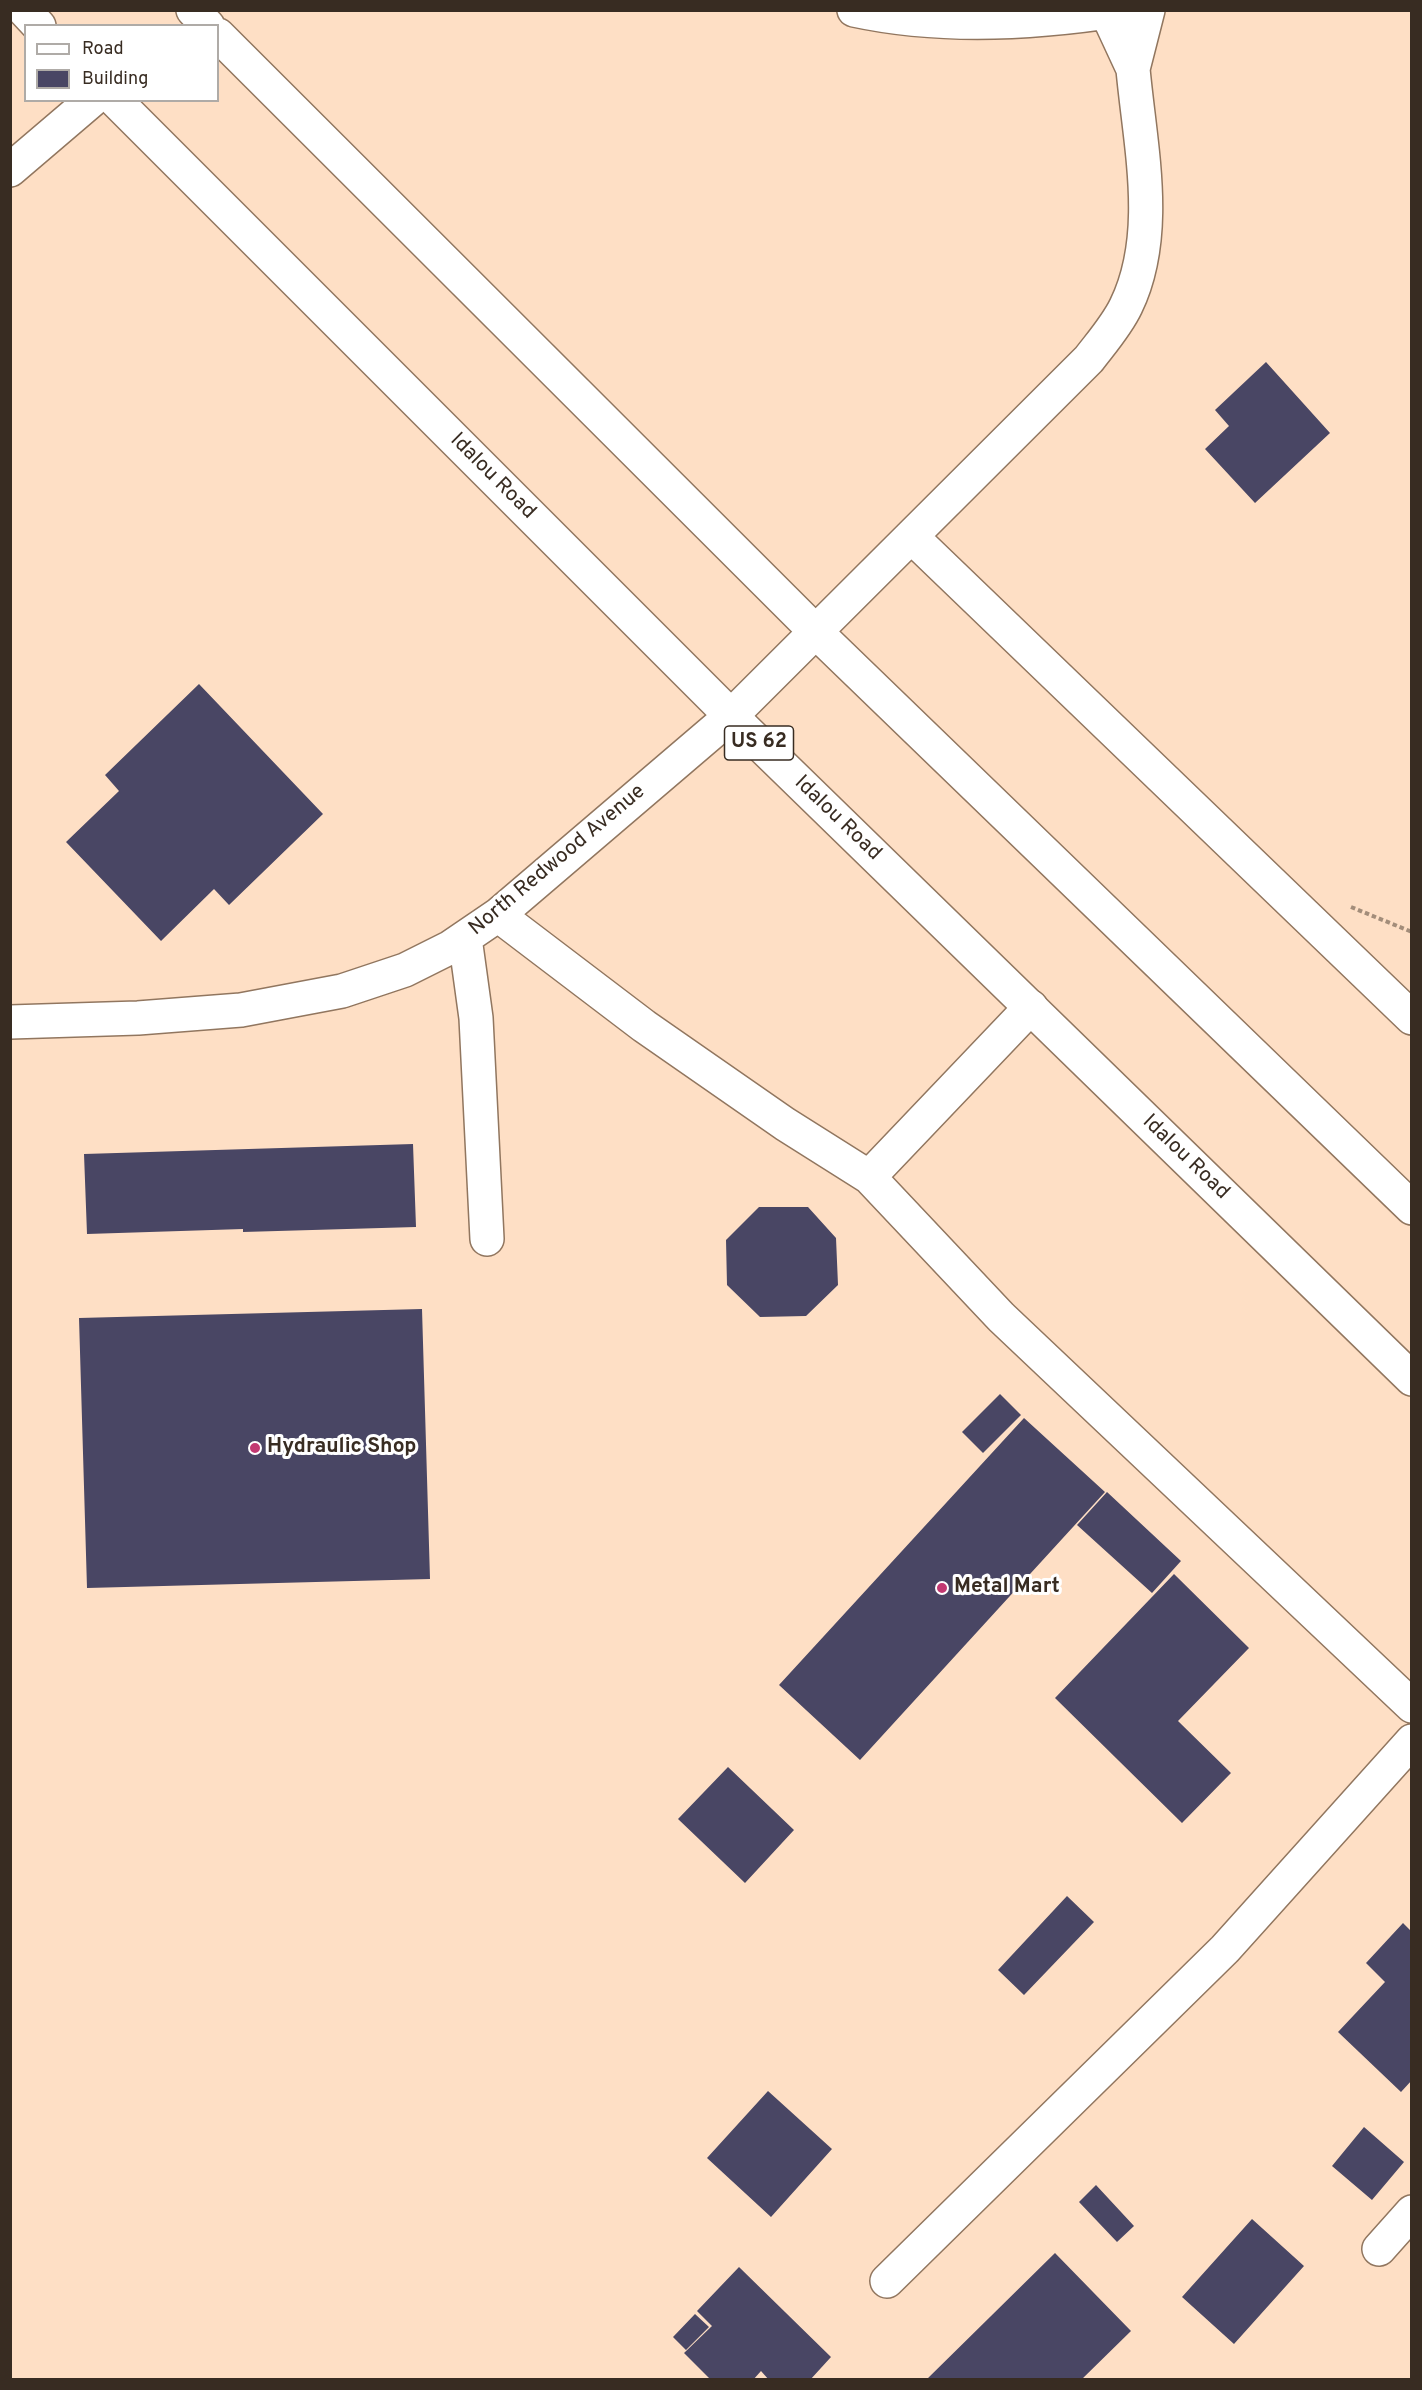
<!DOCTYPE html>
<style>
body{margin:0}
#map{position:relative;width:1422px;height:2390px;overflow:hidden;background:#fedfc5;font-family:Overpass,sans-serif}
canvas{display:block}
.frame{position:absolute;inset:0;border:12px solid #382c22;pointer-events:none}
.legend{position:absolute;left:24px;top:24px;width:195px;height:78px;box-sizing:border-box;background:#fff;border:2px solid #afaba7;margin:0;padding:8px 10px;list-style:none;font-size:18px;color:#382c22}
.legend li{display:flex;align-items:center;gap:12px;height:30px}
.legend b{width:30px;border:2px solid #afaba7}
</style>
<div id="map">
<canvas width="1422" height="2390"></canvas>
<div class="frame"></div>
<ul class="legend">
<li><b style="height:8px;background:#fff"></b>Road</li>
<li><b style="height:16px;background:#494664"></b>Building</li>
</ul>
</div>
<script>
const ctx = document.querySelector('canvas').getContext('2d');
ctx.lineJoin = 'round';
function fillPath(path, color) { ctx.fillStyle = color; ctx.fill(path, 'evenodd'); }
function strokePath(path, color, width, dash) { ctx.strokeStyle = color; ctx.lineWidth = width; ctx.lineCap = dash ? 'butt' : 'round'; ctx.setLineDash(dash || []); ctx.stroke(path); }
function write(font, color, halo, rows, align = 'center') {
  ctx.font = font + ' Overpass,sans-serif'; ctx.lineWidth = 6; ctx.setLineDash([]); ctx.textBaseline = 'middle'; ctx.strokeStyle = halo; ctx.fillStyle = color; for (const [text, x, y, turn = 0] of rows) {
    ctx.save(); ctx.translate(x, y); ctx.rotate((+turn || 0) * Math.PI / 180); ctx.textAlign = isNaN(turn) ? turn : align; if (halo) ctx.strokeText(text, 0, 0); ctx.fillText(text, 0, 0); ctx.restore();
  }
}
const building = new Path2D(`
 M1266,362L1330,433L1255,503L1205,449L1229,426L1215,410Z
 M199,684L323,814L229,905L214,889L161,941L66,842L119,791L105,775Z
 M413,1144L416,1227L243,1232V1229L87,1234L84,1154Z
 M759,1207H808L836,1238L838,1285L806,1316L760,1317L727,1285L726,1240Z
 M422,1309L430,1579L87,1588L79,1318Z
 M1000,1394L1021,1415L983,1453L962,1432Z
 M1024,1418L1105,1492L860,1760L779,1685Z
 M1107,1492L1181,1561L1152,1593L1077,1525Z
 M1174,1574L1249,1648L1178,1721L1231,1773L1182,1823L1055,1698Z
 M728,1767L794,1830L745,1883L678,1819Z
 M1067,1896L1094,1922L1024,1995L998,1970Z
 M1403,1923L1412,1932V2080L1401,2092L1338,2032L1385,1982L1366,1963Z
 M768,2091L832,2149L771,2217L707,2158Z
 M1364,2127L1404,2162L1372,2200L1332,2166Z
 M1096,2185L1134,2226L1117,2242L1079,2202Z
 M1252,2219L1304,2266L1234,2344L1182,2297Z
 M1055,2253L1131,2331L1081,2380H926Z
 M739,2267L831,2357L810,2380H769L761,2371L753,2380H711L684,2353L712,2326L697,2311Z
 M695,2314L709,2327L686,2350L673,2337Z`);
const path = new Path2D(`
 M1351,907L1412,932`);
const minor = new Path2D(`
 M854,10C942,29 1033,24 1121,10
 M1107,13L1133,69L1148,10
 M10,170L92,100
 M912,537L1412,1018
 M498,915L644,1026L785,1124L869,1177
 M465,938L476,1018L487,1239
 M1031,1007L869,1177L1001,1317L1412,1706
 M10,1022L138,1018L241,1010L342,991L405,970L451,947L498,915L731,716L1089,359C1102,342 1117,325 1126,306C1161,234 1140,146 1133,69
 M1379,2249L1412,2212
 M887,2281L1225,1949L1412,1741`);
const highway = new Path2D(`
 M24,10L39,26
 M193,10L208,26
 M218,35L816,632L1412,1208
 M115,100L731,716L1412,1379`);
const markers = [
 [255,1448,6,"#c23871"],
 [942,1588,6,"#c23871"]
];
const shields = [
 [759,743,69]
];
const shieldNames = [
 ["US 62",759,743]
];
const streetNames = [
 ["Idalou Road",492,477,45],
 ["Idalou Road",837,819,44],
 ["North Redwood Avenue",558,861,-40],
 ["Idalou Road",1185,1158,44]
];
const poiNames = [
 ["Hydraulic Shop",267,1448],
 ["Metal Mart",954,1588]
];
fillPath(building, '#494664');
strokePath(minor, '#91765f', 36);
strokePath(highway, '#91765f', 36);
strokePath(path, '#a38d7a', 4, [4.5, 3]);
strokePath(minor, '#fff', 33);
strokePath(highway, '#fff', 33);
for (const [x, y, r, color] of markers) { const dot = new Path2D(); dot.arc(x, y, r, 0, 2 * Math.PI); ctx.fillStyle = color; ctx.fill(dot); strokePath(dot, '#fff', 2); }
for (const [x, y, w] of shields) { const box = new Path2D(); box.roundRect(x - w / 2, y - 17, w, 34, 4.5); ctx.fillStyle = '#fff'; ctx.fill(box); strokePath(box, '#382c22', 1.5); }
write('bold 20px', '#382c22', null, shieldNames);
write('21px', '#382c22', '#fff', streetNames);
write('bold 21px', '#382c22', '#fff', poiNames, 'left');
</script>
